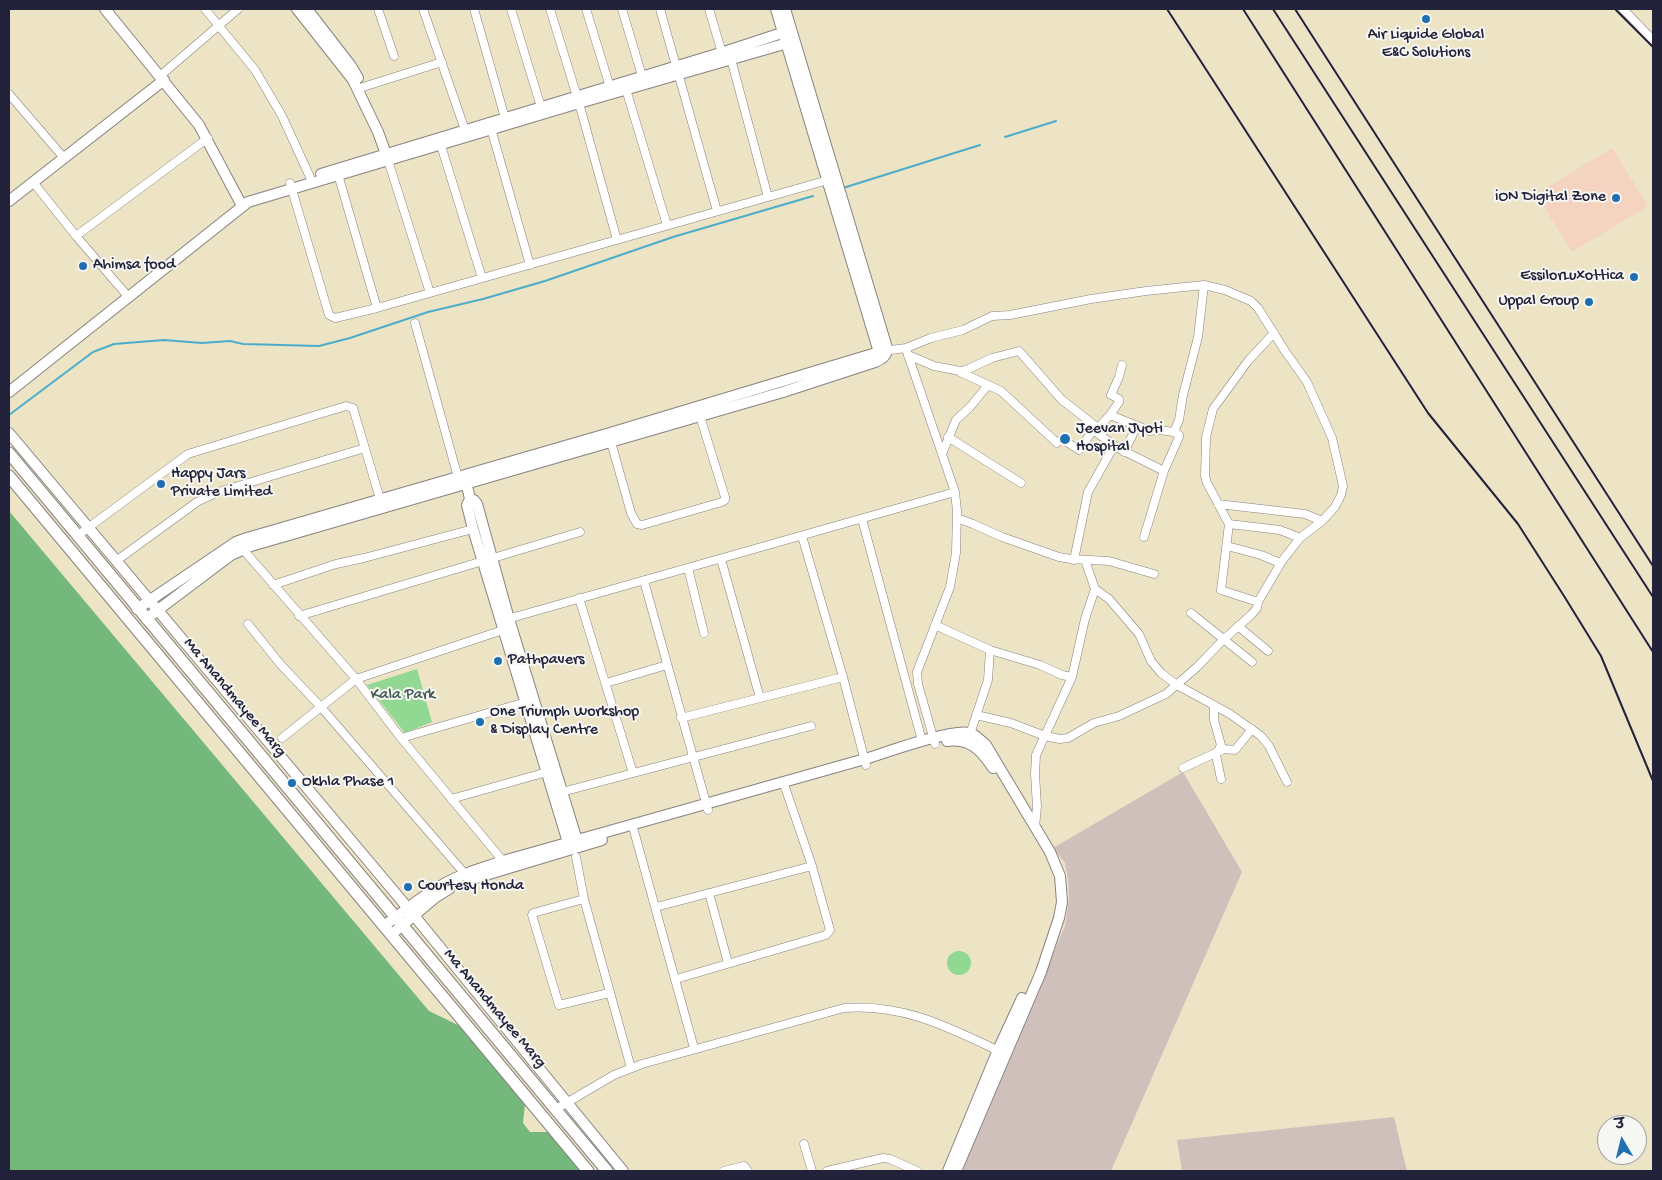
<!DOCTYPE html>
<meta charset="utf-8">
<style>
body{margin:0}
#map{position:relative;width:1662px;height:1180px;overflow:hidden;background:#ede3c5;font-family:"Gochi Hand","Playpen Sans Deva",sans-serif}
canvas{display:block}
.frame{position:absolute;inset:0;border:10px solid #22223b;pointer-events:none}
.north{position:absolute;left:1597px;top:1115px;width:50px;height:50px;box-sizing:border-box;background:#f6f6f2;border:1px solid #a1a1a9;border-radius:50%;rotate:352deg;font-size:14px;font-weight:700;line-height:20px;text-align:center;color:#22223b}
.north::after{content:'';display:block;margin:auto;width:18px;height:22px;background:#1f6fb2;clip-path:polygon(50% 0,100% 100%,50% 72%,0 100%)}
</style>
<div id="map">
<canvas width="1662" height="1180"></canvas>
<div class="frame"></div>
<div class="north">उ</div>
</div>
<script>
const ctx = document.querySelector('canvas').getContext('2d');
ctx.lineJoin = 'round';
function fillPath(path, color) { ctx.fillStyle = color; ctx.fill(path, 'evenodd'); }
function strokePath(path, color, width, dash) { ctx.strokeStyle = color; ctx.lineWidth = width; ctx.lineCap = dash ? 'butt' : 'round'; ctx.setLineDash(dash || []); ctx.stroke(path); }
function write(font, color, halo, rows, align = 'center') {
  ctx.font = font + ' "Gochi Hand",sans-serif'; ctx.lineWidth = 4; ctx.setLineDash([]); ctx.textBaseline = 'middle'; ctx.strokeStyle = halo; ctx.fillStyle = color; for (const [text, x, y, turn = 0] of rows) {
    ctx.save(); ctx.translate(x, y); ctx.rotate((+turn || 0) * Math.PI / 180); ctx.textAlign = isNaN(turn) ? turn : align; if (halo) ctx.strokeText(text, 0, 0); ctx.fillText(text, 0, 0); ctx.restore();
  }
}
const built = new Path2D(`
 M1612,148L1648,206L1572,252L1536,194Z`);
const industrial = new Path2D(`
 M1183,772L1242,872L1111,1171H961L1065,926L1069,897L1068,879L1065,863L1053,848Z
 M1394,1117L1407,1171H1182L1177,1140Z`);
const green = new Path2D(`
 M417,669L432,722L405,733L367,685Z
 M947 963a12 12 0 1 1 24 0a12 12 0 1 1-24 0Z`);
const forest = new Path2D(`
 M9,511L429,1011L460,1026L525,1104L523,1123L530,1132H551L582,1171H9Z`);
const stream = new Path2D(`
 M1005,137L1056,121
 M843,188L980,145
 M9,415L93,352L114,344L164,340L202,343L230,341L243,344L319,346L350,338L428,312L483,299L545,281L673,237L813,196`);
const minor = new Path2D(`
 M205,9L255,70L282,116L310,177
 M378,9L394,56
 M423,9L465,130
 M474,9L505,118
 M511,9L541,107
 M550,9L579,103L617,240
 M586,9L610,87
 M622,9L642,76
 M660,9L717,211
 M709,9L722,53
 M1623,9L1653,40
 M731,59L768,197
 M160,76L238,9
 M625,86L667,225
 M363,87L442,62
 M9,94L64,158
 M490,125L530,265
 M439,139L482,278
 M387,157L430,293
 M337,171L377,308
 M33,182L76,236L125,293
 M290,183L329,315L335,318L377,308L828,180
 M76,236L208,138
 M415,323L459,481
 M883,351L906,348L931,338L963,330L992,316L1010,315L1091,299L1146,291L1204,285L1225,290L1251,301L1258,308L1285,351L1307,382L1332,438L1343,486L1341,495L1335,507L1322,521L1300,538L1282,561L1258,602L1257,608L1252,614L1223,640L1197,667L1166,694L1119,716L1094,723L1068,738L1060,739L1045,736L1011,723L976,715
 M907,352L955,492L957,511L956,553L950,587L917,672L918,684L935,744
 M908,355L934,366L960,371L966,370L992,358L1019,351L1062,400L1098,428L1110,415L1150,431L1159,430L1174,432L1179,420L1183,395L1198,337L1204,285
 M960,372L1001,391L1057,443L1062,439L1079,450L1096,426
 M1110,415L1119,402V399L1111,395L1119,377L1122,365
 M1093,430L1118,448L1164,471
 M948,437L1021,483
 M611,442L631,513L637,524L642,525L722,502L725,500V497L700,416
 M1124,452L1137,426
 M942,454L956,420L970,407L988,385
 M1218,504L1305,514L1322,521
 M957,518L973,524L1002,537L1059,557L1071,559L1109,561L1154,574
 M862,519L922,741
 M1229,524L1280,530L1300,538
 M77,536L188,454L346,406L353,408L380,499
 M802,536L843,677L866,765
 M1144,537L1164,471L1179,437V435L1174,432
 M240,546L356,679L401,738L503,861
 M1227,546L1261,555L1280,563
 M721,559L760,698
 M1074,560L1088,492L1114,446
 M1085,560L1095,589L1109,599L1139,634L1151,661L1161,673L1177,685L1230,714L1261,736L1269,746L1287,782
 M116,561L197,502L218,492L365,448
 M688,568L704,633
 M644,581L708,810
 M273,585L336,564L364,558L473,529
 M579,598L633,773
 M1258,602L1221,590L1229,524L1207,483L1205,476L1206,437L1213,409L1248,361L1274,333
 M1191,613L1252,662
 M299,616L580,532
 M504,620L955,492
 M248,624L281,665L321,707L465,874
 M935,625L990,650L1040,665L1062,675L1072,677
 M1238,626L1268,651
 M606,683L667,665
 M1214,705V720L1221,745L1216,755L1221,779
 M681,718L843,677
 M969,737L988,680L990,650
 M282,738L356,679L503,630
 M401,738L526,702
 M1183,768L1224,749L1235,750L1252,729
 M558,793L811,726
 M451,799L547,772
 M1035,827L1037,806L1035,774L1036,755L1072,677L1085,619L1095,589
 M634,831L694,1048
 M576,857L584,899L631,1068
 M709,893L728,963
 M584,899L533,913L532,915L559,1005L609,993
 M656,907L812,866
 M676,979L826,935L830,930L812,866L785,787
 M556,1109L614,1075L642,1064L844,1008C905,1004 948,1027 1001,1052
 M804,1144L812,1171
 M724,1171L744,1166L748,1171
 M827,1171L883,1158L890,1159L917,1171`);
const tertiary = new Path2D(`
 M105,9L199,125L240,202
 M297,9L353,80L378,132L386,154
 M307,9L351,66L358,78
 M321,174L727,51L788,31
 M9,201L164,80
 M9,392L248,202L579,103L791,42
 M9,433L407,907L623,1171
 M465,477L470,499L467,505L473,529L570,849
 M470,499L474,500L477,504L509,619L579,847
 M137,609L236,542L247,538L610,433L876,353L878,349L776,9
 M146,619L231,555L251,546L783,392L875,362C882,359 887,356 887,348L785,9
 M947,741C970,738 981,750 993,768
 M469,880L602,840
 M385,925C410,907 434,886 463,875C476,869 490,866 503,861L865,759C885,753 952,728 970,733C976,735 981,741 986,745L1050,852L1060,876L1062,902L1059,918L1041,972L956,1171
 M392,934L436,897L449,889
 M948,1171L998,1050L1022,998`);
const secondary = new Path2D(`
 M9,453C207,693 409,931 607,1171
 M9,476C201,709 396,938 588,1171`);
const rail = new Path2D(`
 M1167,9L1428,413L1518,524L1564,596L1601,656L1653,781
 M1243,9L1653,652
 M1273,9L1653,597
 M1295,9L1653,566
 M1615,9L1653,47`);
const markers = [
 [1426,19,5,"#1f6fb2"],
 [1616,198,5,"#1f6fb2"],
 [83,266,5,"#1f6fb2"],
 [1634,277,5,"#1f6fb2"],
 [1589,302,5,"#1f6fb2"],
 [1065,439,6,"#1f6fb2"],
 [161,484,5,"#1f6fb2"],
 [498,661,5,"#1f6fb2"],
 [480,722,5,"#1f6fb2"],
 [292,783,5,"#1f6fb2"],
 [408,887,5,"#1f6fb2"]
];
const poiNames = [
 ["Air Liquide Global",1426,36,"center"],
 ["E&C Solutions",1426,54,"center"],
 ["iON Digital Zone",1606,198,"right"],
 ["Ahimsa food",93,266],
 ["EssilorLuxottica",1624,277,"right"],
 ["Uppal Group",1579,302,"right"],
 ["Jeevan Jyoti",1076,430],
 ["Hospital",1076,448],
 ["Happy Jars",171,475],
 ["Private Limited",171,493],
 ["Pathpavers",508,661],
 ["One Triumph Workshop",490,713],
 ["& Display Centre",490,731],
 ["Okhla Phase 1",302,783],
 ["Courtesy Honda",418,887]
];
const parkNames = [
 ["Kala Park",403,696]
];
const streetNames = [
 ["Ma Anandmayee Marg",234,698,50],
 ["Ma Anandmayee Marg",494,1009,50]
];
fillPath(built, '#f4d3c1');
fillPath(industrial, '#d0c0bc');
fillPath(green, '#91d892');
fillPath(forest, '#74b87c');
strokePath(stream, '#4cadcb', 2);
strokePath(minor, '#888280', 9);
strokePath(tertiary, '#888280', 12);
strokePath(secondary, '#888280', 13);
strokePath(minor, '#fff', 8);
strokePath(tertiary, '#fff', 10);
strokePath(secondary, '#fff', 11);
strokePath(rail, '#22223b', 2);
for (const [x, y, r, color] of markers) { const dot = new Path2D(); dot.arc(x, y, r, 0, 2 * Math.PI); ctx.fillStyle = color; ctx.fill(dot); strokePath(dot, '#f6f6f2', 2); }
write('16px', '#22223b', '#f6f6f2', poiNames, 'left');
write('16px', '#435955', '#f6f6f2', parkNames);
write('16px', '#22223b', '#f6f6f2', streetNames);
</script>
